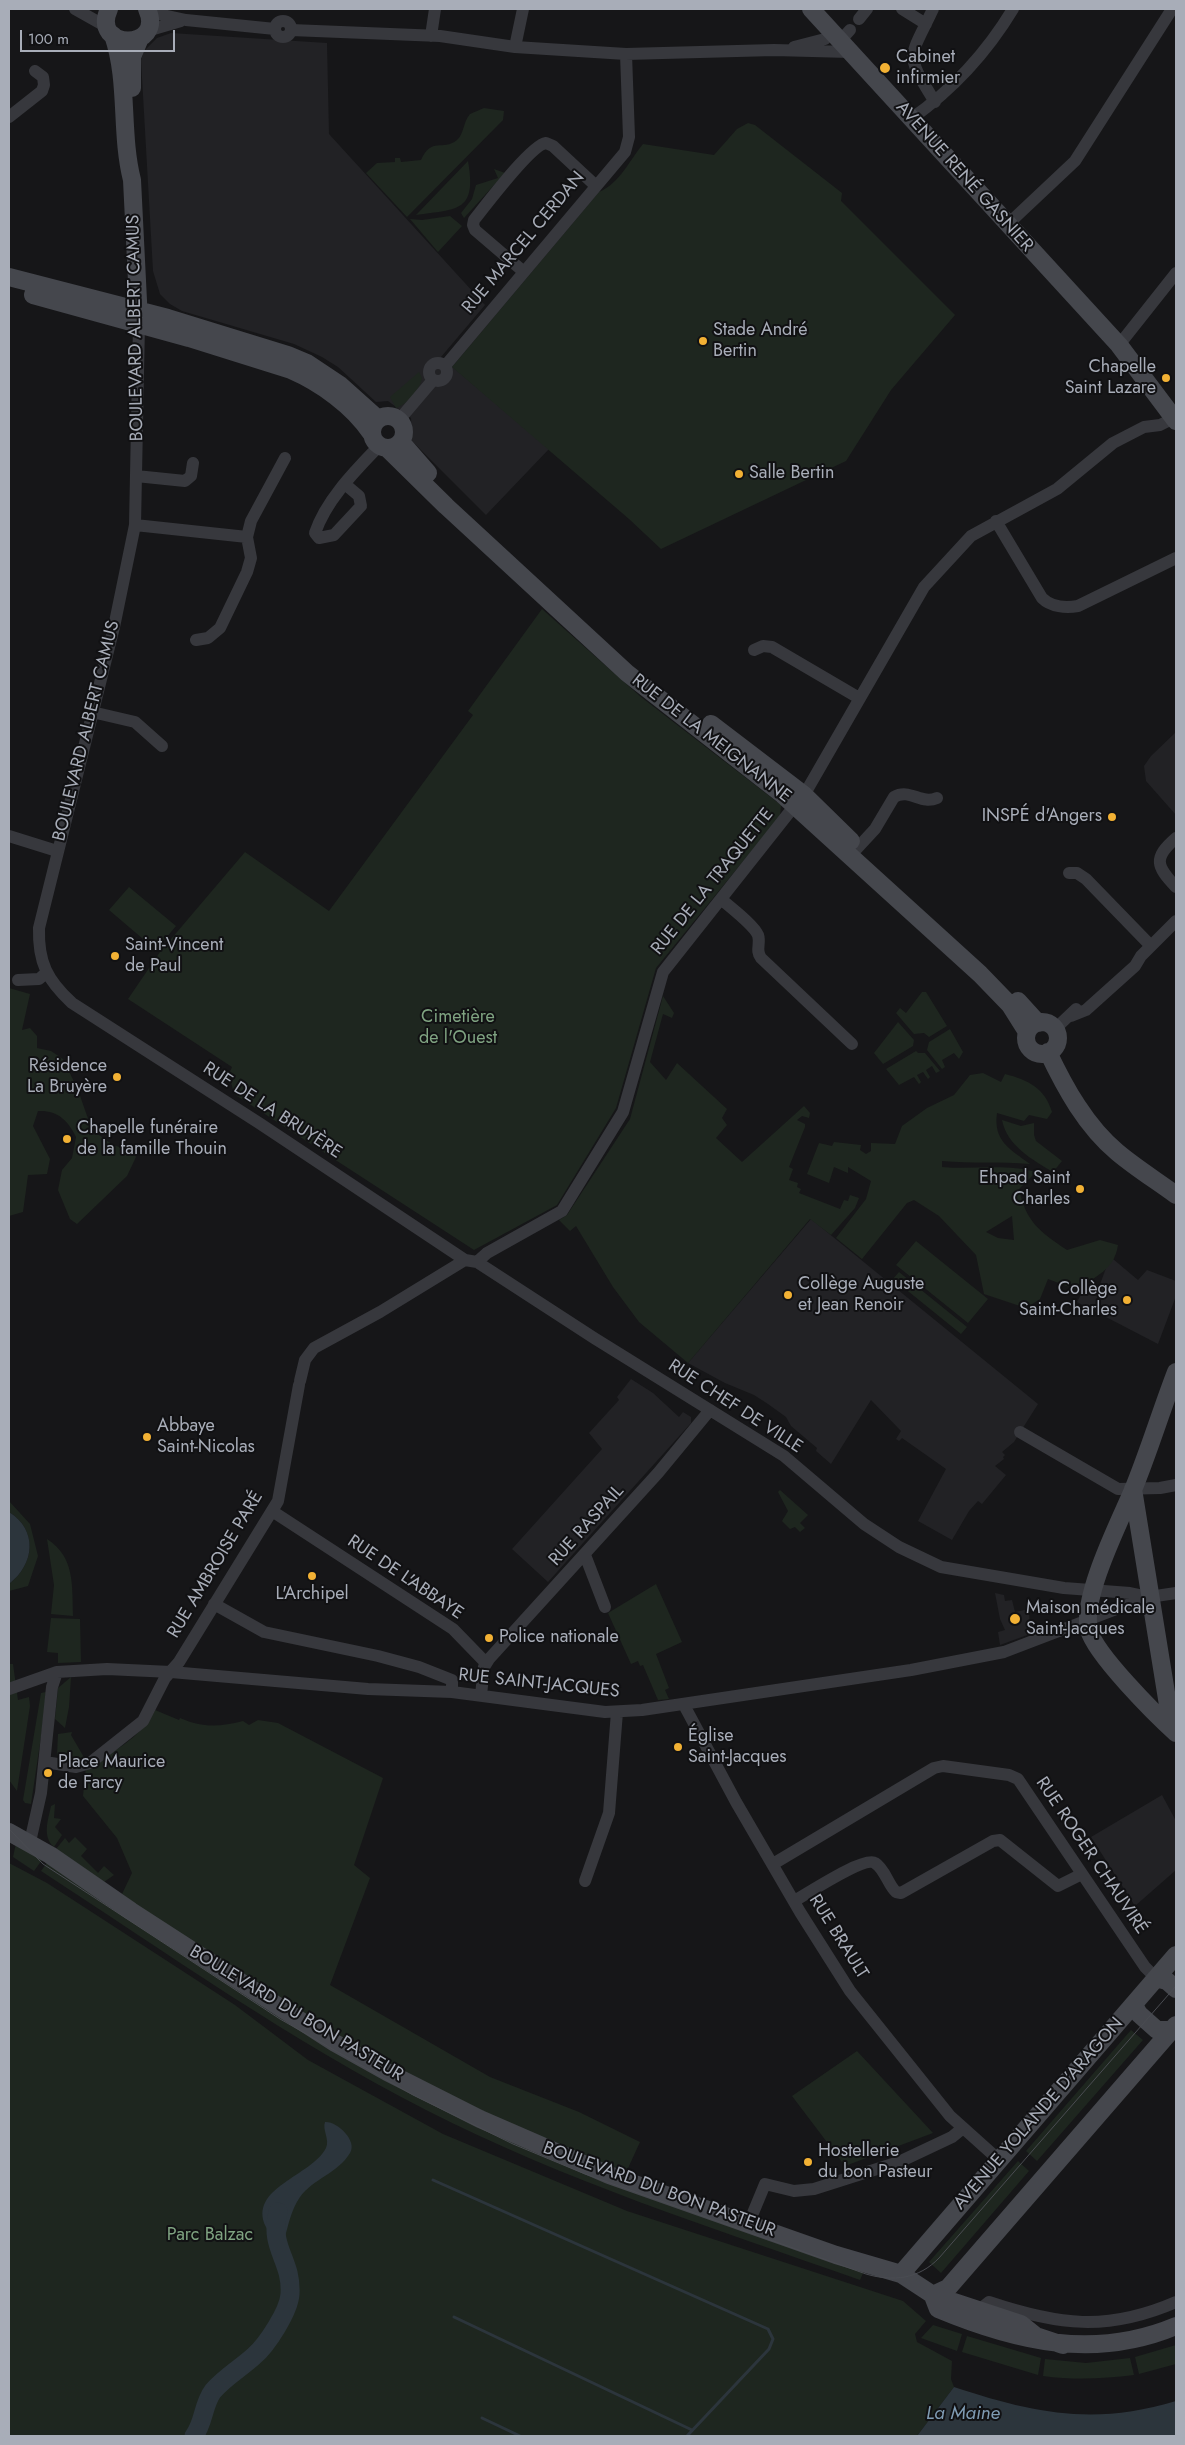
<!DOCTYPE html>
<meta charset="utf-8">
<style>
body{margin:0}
#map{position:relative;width:1185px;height:2445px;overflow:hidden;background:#161618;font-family:Jost,sans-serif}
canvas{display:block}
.frame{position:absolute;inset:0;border:10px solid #a8adb8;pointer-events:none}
.scale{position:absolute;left:20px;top:30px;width:155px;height:22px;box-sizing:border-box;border:2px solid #a8adb8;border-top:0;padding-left:6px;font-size:15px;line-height:18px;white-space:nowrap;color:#a8adb8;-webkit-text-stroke:4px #111113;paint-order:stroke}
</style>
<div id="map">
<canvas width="1185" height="2445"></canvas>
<div class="frame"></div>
<div class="scale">100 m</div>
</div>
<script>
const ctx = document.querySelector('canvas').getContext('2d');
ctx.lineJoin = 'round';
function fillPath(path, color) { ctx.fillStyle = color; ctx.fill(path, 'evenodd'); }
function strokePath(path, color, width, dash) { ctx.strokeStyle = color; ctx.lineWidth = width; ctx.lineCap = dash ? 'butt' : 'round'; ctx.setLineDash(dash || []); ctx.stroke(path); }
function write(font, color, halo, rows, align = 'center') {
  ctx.font = font + ' Jost,sans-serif'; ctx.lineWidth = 4; ctx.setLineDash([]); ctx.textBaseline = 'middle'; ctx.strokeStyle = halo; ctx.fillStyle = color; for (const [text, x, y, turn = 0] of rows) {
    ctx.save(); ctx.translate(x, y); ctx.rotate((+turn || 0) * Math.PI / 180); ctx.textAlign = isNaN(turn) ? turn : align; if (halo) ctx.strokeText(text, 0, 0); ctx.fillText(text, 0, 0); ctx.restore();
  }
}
const built = new Path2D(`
 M171,33L327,43L329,134L485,305L441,357L549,449L486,515L412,441L411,418L388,401L376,402L338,367L322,357L294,344L182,311L170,304L160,294L153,271L141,60L144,51L157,38Z
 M1176,732V815L1146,781L1144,766L1151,756Z
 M811,1219L1038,1404L1014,1442L1002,1452L1005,1455L1003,1457L1004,1459L995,1466L1006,1475L982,1504L978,1501L969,1511L952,1540L918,1521L946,1469L902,1438L899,1441L896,1439L901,1431L871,1400L831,1464L816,1451L817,1448L791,1426L786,1417L768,1404L754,1395L725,1383L688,1363Z
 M1113,1259L1138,1280L1147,1270L1176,1281V1296L1158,1344L1077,1302L1086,1285L1098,1290L1106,1268Z
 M631,1379L653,1393L679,1417L683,1412L691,1417V1423L548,1582L512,1549L602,1449L589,1433L619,1400L617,1397Z
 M995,1593L1004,1595L1005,1601L1012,1600L1015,1612L1029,1609L1030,1634L1000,1645L998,1632L1005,1630L1000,1619Z
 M1162,1795L1176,1821V1870L1135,1906L1091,1837Z`);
const green = new Path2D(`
 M484,108L504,111L503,120L407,217L366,173L377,163L395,162V158H400L401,162L421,160C432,136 442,152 457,140C464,134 463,122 470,114Z
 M748,123L755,125L842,193L841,201L955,315L891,390L846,461L661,549L629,519L452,367L599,192C620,183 629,161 643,144L714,155L737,129Z
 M468,161C477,212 458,209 416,215Z
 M494,169L505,173L464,218L461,213L472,199L476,185L498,178Z
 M450,216L462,226L438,252L410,219L422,220Z
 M419,372L422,378C421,388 405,406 396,408L390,397Z
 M542,609L641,697L781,805L780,816L656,968L616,1108L557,1205L474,1250L234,1094L229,1074L232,1067L128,999L160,952L245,852L329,911L473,715L468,711Z
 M129,887L176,926L156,950L109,910Z
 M9,988L30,994L22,1030L30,1028L37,1036V1048L51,1051L63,1059L78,1090L92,1130L113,1145L132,1151L136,1157L127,1176L77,1224L70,1219L58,1190L62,1170L72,1158L76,1137C68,1120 57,1110 38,1111L33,1126L50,1159L47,1174L28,1175L23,1212L9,1216Z
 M922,992H926L947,1026L929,1037L924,1033L914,1034L896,1013L900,1008L906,1013Z
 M663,996L674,1013L672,1018L663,1014L650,1062L666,1080L677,1063L727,1109L722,1118L727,1125L716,1138L742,1162L804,1106L810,1113L809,1118L802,1116L797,1120L805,1124V1127L789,1167L793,1169L789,1180L798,1183L797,1187L801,1189L799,1193L840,1209L844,1200L848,1201L850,1195L859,1198L855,1208L831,1235L810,1219L688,1363L639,1322L613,1287L576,1226L570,1231L559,1220L567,1215L630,1119Z
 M898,1022L914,1040L913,1046L883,1064L874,1053Z
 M950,1029L963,1052L959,1059L954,1053L942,1060L945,1067L942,1069L927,1050L929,1042Z
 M916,1051L918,1053H925L940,1071L936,1073L932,1066L926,1070L930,1077L928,1079L923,1072L917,1075L921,1082L919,1084L914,1077L899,1085L886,1069Z
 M983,1073L1001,1082L1005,1074C1028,1080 1045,1088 1052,1112L1047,1119L1029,1115L1024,1121L997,1113C993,1141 1010,1149 1030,1164C1000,1161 971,1164 942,1161V1167C974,1170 1005,1163 1036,1172L1019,1189C1026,1222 1040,1232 1067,1250L1100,1240L1118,1245C1114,1271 1096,1275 1077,1290L1048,1279L1040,1299L1026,1308L984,1294L976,1255L939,1216L914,1200L907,1203L862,1259L836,1238L866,1199L871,1181L848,1167V1173L834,1167L829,1183L807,1174L819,1143L832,1146L834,1142L861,1145L860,1150L866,1154L871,1151V1143L895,1144L902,1126L927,1108L954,1095L970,1075ZM1012,1216L1014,1240L998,1238L986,1232Z
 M1002,1120L1021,1126L1034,1123V1135L1036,1141L1062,1161L1053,1172C1033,1160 1007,1146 1002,1120Z
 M916,1241L988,1299L968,1323L896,1265Z
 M899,1272L967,1327L961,1334L893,1279Z
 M780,1490L808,1515L800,1523L805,1528L800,1532L795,1527L790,1529L782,1521L788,1511L778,1492Z
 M9,1501L30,1524L38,1556L28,1586L9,1591V1584C35,1564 38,1530 9,1512Z
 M47,1539C75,1557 72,1585 73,1616L51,1614L54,1585Z
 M656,1584L682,1642L656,1654L669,1688L665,1690L669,1699L658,1700L643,1665L640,1666L638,1661L631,1664L608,1613Z
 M51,1618L80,1619L81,1662L58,1663V1653L47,1652Z
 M9,1664H13L18,1700L29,1697L30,1706L17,1791L9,1780Z
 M71,1677L69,1707L65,1728L55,1719L58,1688Z
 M46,1692L42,1730L31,1804L25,1803L23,1800L41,1693Z
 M155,1710L179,1720L180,1718C203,1728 219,1727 243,1721L249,1725L258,1720L278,1723L383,1778L354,1865L370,1878L330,1985L490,2077L579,2112L640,2142L624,2177L536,2141L383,2063L161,1923L122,1894L132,1873L117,1838L83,1796L86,1767C113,1752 141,1738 155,1710Z
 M72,1732L71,1735L85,1759C76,1761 64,1762 57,1755L58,1734Z
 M55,1804L54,1818L61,1819L55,1827L62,1835L54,1847C42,1837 48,1820 51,1806Z
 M75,1837L87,1849L81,1856L98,1873L104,1866L114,1875L104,1882L56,1849L65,1838L69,1843Z
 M16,1843L42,1860L34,1871L13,1857Z
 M49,1860L383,2076L864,2271L860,2280C713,2228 565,2181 426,2110C291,2041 167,1953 41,1871Z
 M9,1863L47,1883L235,2005L308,2060L443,2134L627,2211L903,2301L926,2321L915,2334L917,2342L952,2361L951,2379L954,2387L917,2436H9Z
 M1131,2030L1143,2040L1037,2161L1026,2151Z
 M857,2051L933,2133L845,2166L792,2096Z
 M1018,2161L1029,2171L941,2273L929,2262Z
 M933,2325L962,2334L957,2351L921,2338Z
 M967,2336L1041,2358L1038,2375L962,2352Z
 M1176,2345V2364L1139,2374L1135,2357Z
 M1130,2358L1134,2375C1103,2379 1073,2380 1043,2376L1045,2359L1086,2363Z`);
const water = new Path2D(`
 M9,1512C38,1530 35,1564 9,1584Z
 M325,2122C337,2121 358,2141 350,2153C338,2173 313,2179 300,2197C291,2210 288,2226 284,2241C276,2239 270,2234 266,2227C247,2188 312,2176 326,2148C330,2139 322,2130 325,2122Z
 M954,2387C1033,2413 1094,2426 1176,2401V2436H917Z`);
const stream = new Path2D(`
 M433,2180L768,2329L773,2339L769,2349L687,2436
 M454,2317L692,2430
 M482,2418L520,2436`);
const river = new Path2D(`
 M194,2436C204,2423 203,2404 213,2391C225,2377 241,2368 254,2356C267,2345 289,2311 290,2294C292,2259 269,2249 278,2212`);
const street = new Path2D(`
 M75,9L107,27
 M902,9L926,24
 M933,9C909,60 904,52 935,102
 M149,12L186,20L275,29
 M859,19L867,9
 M275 29a8 8 0 1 1 16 0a8 8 0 1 1-16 0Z
 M291,30L440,36L515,47L626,54L774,50L850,52
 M147,31L181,21
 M431,36L435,9
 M840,41L850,30
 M515,47L523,9
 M794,47L825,39L831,31
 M9,117L42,91L44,85L43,77L35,71
 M911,119C952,90 987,52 1013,9
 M1007,225L1075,161L1172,9
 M524,272L475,230L473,225L474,220C486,205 531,145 546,143L553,146L596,186
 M139,324L135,525L114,627L39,928C38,962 47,980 72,1003L259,1123L465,1260L477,1262L594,1338L784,1456L864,1524L899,1547L941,1567L1064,1588L1130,1593L1149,1597
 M1119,345L1176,273
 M429 372a9 9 0 1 1 18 0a9 9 0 1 1-18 0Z
 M445,366L625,152L629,137L626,54
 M399,420L433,380
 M136,476L185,481L191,476L193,463
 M346,485L359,496L361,506L334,535L319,538L315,533C326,500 355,471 379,446
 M996,521L1042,598C1051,607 1066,608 1078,606L1176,558
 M135,525L247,537
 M196,640L208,638L220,628L247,572L251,558L247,537L251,521L285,458
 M754,650L763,646L772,647L859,698
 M92,712L135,722L162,746
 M9,836L57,851
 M1176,838C1153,858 1156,866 1176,887
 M850,856L875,829L894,797C910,788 921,805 937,798
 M1069,873H1077L1086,879L1151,946
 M721,899C730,907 754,925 758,935C761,944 755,950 761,958L852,1044
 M18,980L39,979L46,973
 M1071,1016L1086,1010L1135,966L1141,956L1176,921
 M1055,1029L1076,1009
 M477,1262L487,1253L562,1211L623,1112L663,972L807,790L924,587L971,536L1057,489L1113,443L1144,427L1160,425L1174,418
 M300,1381L305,1360L314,1348L380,1312L465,1260
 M1020,1432L1118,1489L1160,1488L1176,1485
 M272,1511L453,1629L486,1663
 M585,1555L605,1607
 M214,1604L264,1632L378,1656L419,1667L452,1680V1692
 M9,1689L57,1672L107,1669L171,1672L368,1689L452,1692L605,1712L642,1710L911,1670L1004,1652L1127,1605L1149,1597L1176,1593
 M481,1695L484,1667L489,1659L658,1473L710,1410
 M684,1705L736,1802L800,1912L850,1991L950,2116L999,2160
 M45,1762L76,1767L90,1763L143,1721L165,1678L179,1662L278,1501L299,1385
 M30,1842L41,1793L52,1687L57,1672
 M773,1864L934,1768L943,1766L1009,1775L1018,1779L1145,1967L1156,1978
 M585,1881L609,1813L617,1712
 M794,1901C807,1894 864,1856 875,1863C885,1869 888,1885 896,1892L901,1893L993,1841L1000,1840L1058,1886L1082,1874
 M748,2225L765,2184L794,2191L814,2189L899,2162L952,2137L963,2128
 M979,2310L989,2302C1058,2325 1107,2332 1176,2302`);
const secondary = new Path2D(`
 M109,9C90,51 166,51 147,9
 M811,9L1119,345L1176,421
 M113,35C129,81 120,133 132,180L139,321
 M132,88V57L140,38
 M9,277L168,318L288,355L307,363L340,385L378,419
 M33,295L189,338L291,370C321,383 353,406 371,433
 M372 432a16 16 0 1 1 32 0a16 16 0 1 1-32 0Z
 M401,442L428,473
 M388,449L446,506L627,673L783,795L980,974L1010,1005L1027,1032
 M711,724L804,795L851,841
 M1018,1001L1038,1023
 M1026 1038a16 16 0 1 1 32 0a16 16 0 1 1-32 0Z
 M1048,1052C1065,1088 1086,1126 1117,1152C1136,1168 1157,1181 1176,1195
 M1176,1372C1161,1411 1149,1451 1133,1490C1120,1521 1081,1597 1089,1630C1095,1654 1156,1715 1176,1733
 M1133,1489L1168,1705L1176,1727
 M9,1832L50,1855L131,1911L335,2043L387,2072L480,2119L609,2175L836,2255L901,2274L933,2295L1021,2324L1036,2336L1063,2345
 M1156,1978L1167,1981L1176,1989
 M1134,2005L1139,2014L1157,2030H1176
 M901,2274L1176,1955
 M933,2295L948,2288L1176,2025
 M933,2296L938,2309C1017,2342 1095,2360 1176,2326`);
const tram = new Path2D(`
 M9,1829L43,1864L280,2019L413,2095L513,2144L585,2174L866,2274C893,2282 919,2279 939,2258L1176,1986`);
const markers = [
 [885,68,6,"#f2b134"],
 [703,341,5,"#f2b134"],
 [1166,378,5,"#f2b134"],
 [739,474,5,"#f2b134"],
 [1112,817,5,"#f2b134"],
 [115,956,5,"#f2b134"],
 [117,1077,5,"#f2b134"],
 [67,1139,5,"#f2b134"],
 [1080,1189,5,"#f2b134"],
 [788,1295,5,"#f2b134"],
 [1127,1300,5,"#f2b134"],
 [147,1437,5,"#f2b134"],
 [312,1576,5,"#f2b134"],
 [1015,1619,6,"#f2b134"],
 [489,1638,5,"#f2b134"],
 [678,1747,5,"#f2b134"],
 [48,1773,5,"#f2b134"],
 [808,2162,5,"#f2b134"]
];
const poiNames = [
 ["Cabinet",896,58],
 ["infirmier",896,79],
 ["Stade André",713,331],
 ["Bertin",713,352],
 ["Chapelle",1156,368,"right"],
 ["Saint Lazare",1156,389,"right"],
 ["Salle Bertin",749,474],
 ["INSPÉ d'Angers",1102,817,"right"],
 ["Saint-Vincent",125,946],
 ["de Paul",125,967],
 ["Résidence",107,1067,"right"],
 ["La Bruyère",107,1088,"right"],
 ["Chapelle funéraire",77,1129],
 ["de la famille Thouin",77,1150],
 ["Ehpad Saint",1070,1179,"right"],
 ["Charles",1070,1200,"right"],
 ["Collège Auguste",798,1285],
 ["et Jean Renoir",798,1306],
 ["Collège",1117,1290,"right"],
 ["Saint-Charles",1117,1311,"right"],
 ["Abbaye",157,1427],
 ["Saint-Nicolas",157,1448],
 ["L'Archipel",312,1595,"center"],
 ["Maison médicale",1026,1609],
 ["Saint-Jacques",1026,1630],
 ["Police nationale",499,1638],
 ["Église",688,1737],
 ["Saint-Jacques",688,1758],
 ["Place Maurice",58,1763],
 ["de Farcy",58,1784],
 ["Hostellerie",818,2152],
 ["du bon Pasteur",818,2173]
];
const streetNames = [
 ["AVENUE RENÉ GASNIER",964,177,48],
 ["RUE MARCEL CERDAN",524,243,-50],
 ["BOULEVARD ALBERT CAMUS",136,328,-91],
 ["BOULEVARD ALBERT CAMUS",87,731,-76],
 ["RUE DE LA MEIGNANNE",711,739,38],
 ["RUE DE LA TRAQUETTE",713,882,-51],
 ["RUE DE LA BRUYÈRE",272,1111,33],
 ["RUE CHEF DE VILLE",735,1407,33],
 ["RUE RASPAIL",587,1526,-48],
 ["RUE AMBROISE PARÉ",216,1565,-59],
 ["RUE DE L'ABBAYE",405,1578,34],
 ["RUE SAINT-JACQUES",539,1684,6],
 ["RUE ROGER CHAUVIRÉ",1091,1856,56],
 ["RUE BRAULT",838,1937,58],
 ["BOULEVARD DU BON PASTEUR",296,2014,31],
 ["AVENUE YOLANDE D’ARAGON",1039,2114,-49],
 ["BOULEVARD DU BON PASTEUR",659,2190,20]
];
const parkNames = [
 ["Cimetière",458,1018],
 ["de l'Ouest",458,1039],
 ["Parc Balzac",210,2236]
];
const waterNames = [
 ["La Maine",963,2414]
];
fillPath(built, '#222225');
fillPath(green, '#1e261f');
fillPath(water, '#2c353c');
strokePath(stream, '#2c353c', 3);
strokePath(river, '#2c353c', 19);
strokePath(street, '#37383d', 12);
strokePath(secondary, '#45474d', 18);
strokePath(tram, '#4a4c52', 1);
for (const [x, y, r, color] of markers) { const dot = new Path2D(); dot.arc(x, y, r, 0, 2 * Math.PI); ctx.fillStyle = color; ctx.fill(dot); strokePath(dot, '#111113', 2); }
write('18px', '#a8adb8', '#111113', poiNames, 'left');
write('18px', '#a8adb8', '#111113', streetNames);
write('18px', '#7fa381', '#111113', parkNames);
write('italic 19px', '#7f9bb3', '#111113', waterNames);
</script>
